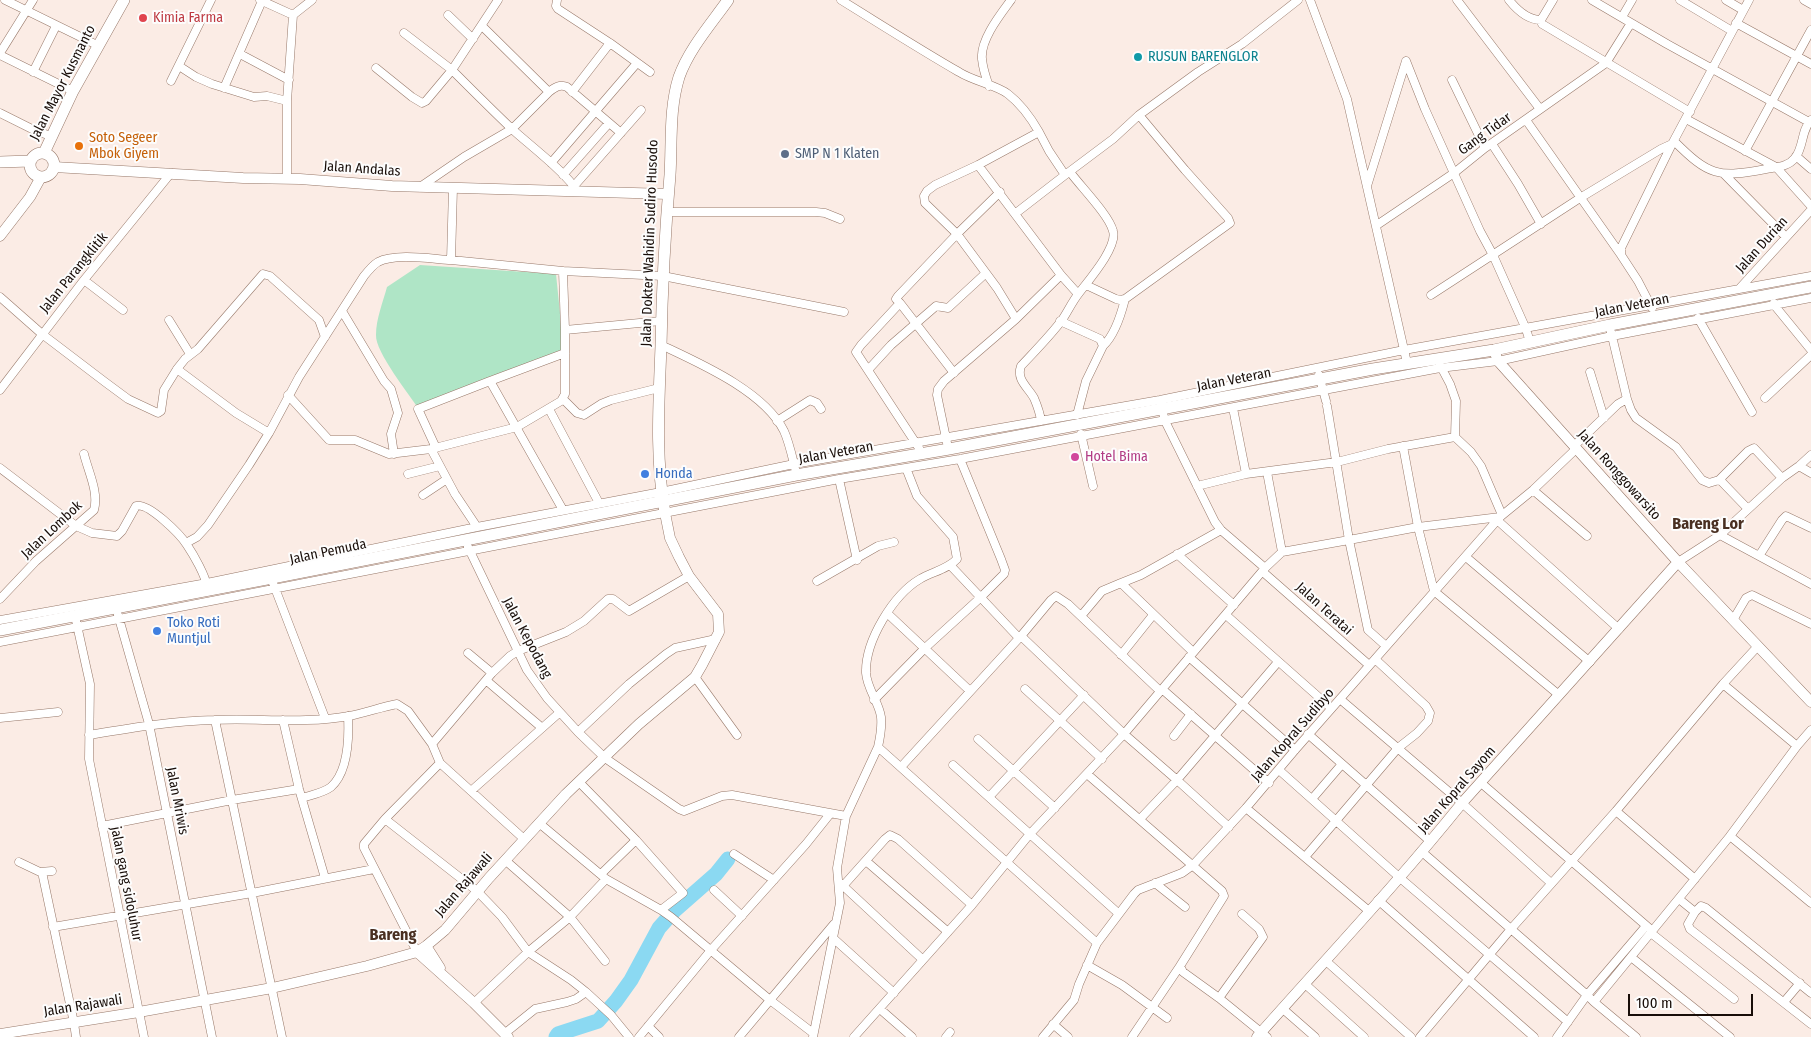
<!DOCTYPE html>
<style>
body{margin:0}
#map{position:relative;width:1811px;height:1037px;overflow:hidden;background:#fbece5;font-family:"Fira Sans Condensed",sans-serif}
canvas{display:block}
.scale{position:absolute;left:1628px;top:994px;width:125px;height:22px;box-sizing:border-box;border:2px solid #180d08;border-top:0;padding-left:6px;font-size:15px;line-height:18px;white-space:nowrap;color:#180d08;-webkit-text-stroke:4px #fdfdfd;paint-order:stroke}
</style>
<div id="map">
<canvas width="1811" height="1037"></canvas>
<div class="scale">100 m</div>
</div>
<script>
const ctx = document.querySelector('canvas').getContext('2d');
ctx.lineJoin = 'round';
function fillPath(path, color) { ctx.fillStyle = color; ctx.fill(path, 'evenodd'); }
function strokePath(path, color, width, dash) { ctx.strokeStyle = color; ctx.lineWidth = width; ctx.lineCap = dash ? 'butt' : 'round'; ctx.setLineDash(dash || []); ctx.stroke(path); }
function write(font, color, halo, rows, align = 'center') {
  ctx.font = font + ' "Fira Sans Condensed",sans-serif'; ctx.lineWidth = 4; ctx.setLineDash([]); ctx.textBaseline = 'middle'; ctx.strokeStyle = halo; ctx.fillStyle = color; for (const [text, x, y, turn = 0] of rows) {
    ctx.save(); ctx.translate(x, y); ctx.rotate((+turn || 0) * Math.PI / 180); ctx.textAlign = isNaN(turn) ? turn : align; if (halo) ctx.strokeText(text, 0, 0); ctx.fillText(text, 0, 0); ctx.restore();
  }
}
const green = new Path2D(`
 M420,265L556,274L564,352L420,411C410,395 375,352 376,335C376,319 383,302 387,287Z`);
const river = new Path2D(`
 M556,1037L558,1034L598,1021L616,1001L631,980L659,928L675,910L716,874L728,859`);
const minor = new Path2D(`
 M5,0L99,46
 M260,0L293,15
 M498,0L452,70C472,90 492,110 512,129C527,143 568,174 576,190
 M557,0L556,6L558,9L610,43L650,72
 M841,0C880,24 919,49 959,72C973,81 996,85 1008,94C1021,104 1031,118 1039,132
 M1310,0L1347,99L1407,363
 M1457,0L1540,109
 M1509,0C1517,10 1528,20 1541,20
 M1553,0L1541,20L1542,24L1690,112
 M1592,0L1667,44L1809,122
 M1680,0L1732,31
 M1726,0L1743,10
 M1804,0L1811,4
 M448,15L473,39
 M1622,17L1632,0
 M1736,23L1811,64
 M0,53L33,0
 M240,54L289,80
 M0,55L73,91
 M1406,61L1425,109L1480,231L1493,255L1526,329L1530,342
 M179,66L196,77L212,84L254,97L267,96L287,101
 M376,68L412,97L422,103L426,101L452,70L404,33
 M33,72L56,26
 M1452,80L1485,148
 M171,81L211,0
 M989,86C986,78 983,69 982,59C980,40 1000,15 1011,0
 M224,88L262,1
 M549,92C555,87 560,84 567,87L621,133
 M572,92L610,43
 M0,113L36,131L51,136
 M1686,119L1776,167L1811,206
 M1526,120L1621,255
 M1674,141C1709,176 1718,178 1766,169C1776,167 1788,167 1795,158C1804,147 1801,130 1811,120
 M1492,144L1518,184L1541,224
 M1745,151L1811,30
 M1796,156L1811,169
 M551,163L637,63
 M978,165L1061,275L1078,294
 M1724,174L1786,237
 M563,175L609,123
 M287,179V101L293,15L312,0
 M574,186L641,110
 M1367,186L1406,61
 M420,187L464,157L512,129L549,92L482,26
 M667,212H816L825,213L840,219
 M1016,213L1065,175
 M1377,225L1454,173L1485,148L1606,63L1631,23
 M563,271L663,276L844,312
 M84,280L123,310
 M1086,285L1116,299L1120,300L1125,299L1230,223L1228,218L1185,170L1139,115
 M1740,288L1811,210
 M1431,295L1580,198L1661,149L1672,144
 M0,297L42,334L105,382L128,399L158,413L161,411L164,390L177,369L185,359L198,349L263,274L270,276L319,320L325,337
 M900,303L954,373
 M1774,303L1775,306L1811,350
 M1652,308L1638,281L1621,255V248L1672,144L1749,0
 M342,311L384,381L391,389L398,413L391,434L394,454
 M1698,318L1752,412
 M1016,319L1061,275
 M169,320L190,354
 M1060,321L1100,339L1103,346L1086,381L1077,415
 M565,330L661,321
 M1611,332L1627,399L1631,410L1636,418L1676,447L1702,480L1709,483L1719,480L1722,482L1748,509
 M661,345C699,363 764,391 784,431C789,442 792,456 795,468
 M1103,346C1115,335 1121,315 1125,299
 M1440,365L1450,384L1456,401L1455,437
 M177,369L236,413L269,433
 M868,370L891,345L936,306L948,308L986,273
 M1590,372L1604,418
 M1319,375L1326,401
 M0,390L84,280L171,173
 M288,395L329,440H355L389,454L431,449L517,427L561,401L565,394V330L563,271L451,260L453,188
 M1765,398L1811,355
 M563,399L577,413L584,415L601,404L611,400L659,388
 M1161,405L1165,421L1215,522L1221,530L1265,568
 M1233,408L1246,474
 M549,409L599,503
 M777,421L810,400L817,403L821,409
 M1041,421C1040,413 1037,405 1034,398C1028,387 1016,380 1021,366C1035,351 1050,336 1062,320C1068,311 1072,302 1079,293C1088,281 1118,247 1113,231C1109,215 1081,187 1070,172
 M1081,434L1093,486
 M947,443L937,395L938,389L944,381L1016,319L997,288L957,234L925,203L924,196L927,191L935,185L978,165L1039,132L1049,151L1065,175L1113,139L1139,115L1198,72L1242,44L1298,0
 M1403,446L1418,527L1434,591L1559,695
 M1574,446L1618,404L1627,399
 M436,448L418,409L490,381
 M919,448L856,352L861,345L900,303L896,299L898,296L957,234L1000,192
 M431,449L455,494L477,527
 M1799,466L1811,473
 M0,468L76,526L92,533L117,536L122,531L136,506C148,502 180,534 187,545C193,554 206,576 207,587
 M1267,472L1282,552
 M408,474L440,466
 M839,479L857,560
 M1719,480L1748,451L1754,448L1782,478
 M1197,486L1246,474L1337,462L1388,449L1455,437L1471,452L1481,466L1502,515
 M1533,490L1587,536
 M423,495L447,479
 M563,510L490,381L565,353
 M1497,520L1619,629
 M1720,535L1811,584
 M186,543L197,537L208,525L249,465L269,433L299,377L364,276C368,271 373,265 378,262C396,253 432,259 451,260
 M468,547L527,670L547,698L578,732L605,758L679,809L684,811L722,796L732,795L846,816
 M1177,554L1234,605
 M1759,556L1782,520L1786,516L1811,528
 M1466,557L1590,662
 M1678,562L1720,535L1782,478L1799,466L1811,455
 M950,565L1019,638
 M1263,572L1369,665
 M817,581L878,546L894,542
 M273,583L325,718
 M1121,583L1141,575L1221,530
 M0,599L36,561L94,510C99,492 88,471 84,454
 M887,613L970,691
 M118,615L149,724L212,1037
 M1226,615L1331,708
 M75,616L90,684L89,759L144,1037
 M1081,616L1102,591L1121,583L1193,652
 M0,620L207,583L477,527L661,492L794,464L1160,400L1404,350L1811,276
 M1733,620L1746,598L1752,595L1811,624
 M1021,636L1124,734L1177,780L1140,819
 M0,642L839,479L960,459L1440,368L1498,361L1612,336L1811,298
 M1386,646L1368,630L1349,540L1418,527L1500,517
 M468,653L492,673
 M1121,655L1153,615
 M1189,657L1295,750
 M695,677L737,735
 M487,681L541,727
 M1025,689L1102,759
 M1162,689L1269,783
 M1340,699L1462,803L1551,883
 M874,700L924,649L980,598L1004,574L1005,570L1001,559L960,459
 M0,718L58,712
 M215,720L282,1037
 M283,720L299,789L325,878
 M578,732L629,684L666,654L675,648L716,639
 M1308,734L1430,841
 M89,735C131,728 172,721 215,720C259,718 305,724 349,716C365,713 381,707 397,704L408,711L432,744L440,763L524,839
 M1174,736L1191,714
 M978,739L1055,808
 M432,744L492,673L510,656L518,651L566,632L584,621L608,599H613L629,611L689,576
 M1797,746L1811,730
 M878,747C880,738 882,727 881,717C879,702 867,689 866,673C865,641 893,595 920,579C932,572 948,569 957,559L953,537L917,496L906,468
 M953,765L1118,913
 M901,767L1021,636L1051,600L1056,596L1068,604L1160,691
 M1279,770L1399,877L1568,1022
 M1087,774L1222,891L1224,896L1180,966L1183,972L1219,998L1267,1037
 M1480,782L1649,928
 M471,791L559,713
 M989,797L1084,695
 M302,798C311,795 323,793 331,787C348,772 349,737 348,716
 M1312,799L1342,764
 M1246,808L1369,911
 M1616,811L1695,879
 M385,819L477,891L502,917L528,952L571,980L586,992L611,1015L629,1037
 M539,823L606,879L661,910L683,893L636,840L579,782
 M102,826L232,800L299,789
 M1229,827L1177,780L1278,662
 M1730,836L1811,903
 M1421,851L1587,995L1646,926
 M734,854L774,880
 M1305,857L1398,748L1417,733L1428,721L1430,713L1426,706L1375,659
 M505,860L570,917L605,961
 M866,861L948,932
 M19,862L40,872L52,871
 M42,872L74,1023L76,1037
 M601,874L636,840
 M840,883L922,959
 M1155,883L1185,907
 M843,886L885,839L890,835L898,839L972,905
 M714,890L742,916
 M1679,899L1695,912L1701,906L1706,908L1811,993
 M1378,900L1534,1037
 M661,910L671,917L770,1000L813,1033
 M1695,912L1688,924L1690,929L1811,1024
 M53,927L252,893L374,869
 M1651,933L1734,999
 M833,938L894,993
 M417,952L364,848V844L385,819L440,763
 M1631,957L1730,1037
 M1326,961L1411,1037
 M1087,965L1122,985L1167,1018
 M1305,984L1364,1037
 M1219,998L1263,937L1259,929L1242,914
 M1594,1002L1636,1037
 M1784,1002L1800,983
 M474,1003L528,952L570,917L606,879
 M880,1009L912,1037
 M1283,1009L1315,1037
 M1053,1024L1068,1037
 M648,1026L659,1037
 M504,1034L535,1009L567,1002L576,999L586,992
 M639,1037L711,950L806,844L830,814
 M739,1037L834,924
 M813,1037L840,903L837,868L846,816L878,747L1097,943
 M854,1037L972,905L1029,835L1124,734L1265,568L1282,552L1349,540L1327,406
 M946,1037L950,1032
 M1043,1037L1074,1000L1079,984L1097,943L1134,894L1138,890L1182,873L1193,865L1246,808L1295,750L1500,517L1533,490L1576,449
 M1132,1037L1180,966
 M1420,1037L1511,929L1616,811L1723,684
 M1557,1037L1587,995L1594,1002L1730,836L1797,746L1723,684L1758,646`);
const tertiary = new Path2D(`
 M54,167L243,178L300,179L392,186L668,194
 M0,236L30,197L41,177
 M1494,350L1498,361L1678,562L1811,702
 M426,946L440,968
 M417,952L474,1003L508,1037
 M0,1034L139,1012L272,988L367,966L417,952L426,946L445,930L489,878L566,794L639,724L695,677L702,665L719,632L718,614L689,576L679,557L670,538L665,513
 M1257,1037C1326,959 1397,884 1462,803L1678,562`);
const secondary = new Path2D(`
 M30 165a12 12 0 1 1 24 0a12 12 0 1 1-24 0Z
 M44,153L73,91L124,0
 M0,162L30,161
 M665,513C655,458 659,401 661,346C662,289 665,232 670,175C672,142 669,109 679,77C689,49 711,24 728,0
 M0,630L272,578L796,475L949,449L1373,369L1494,350L1610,325L1811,287`);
const markers = [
 [143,18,5,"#e0444e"],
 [1138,57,5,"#0f9aa8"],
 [79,146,5,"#e8710a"],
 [785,154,5,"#5c6f8a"],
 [1075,457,5,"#d1479c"],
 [645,474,5,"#3f7fe0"],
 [157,631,5,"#3f7fe0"]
];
const healthNames = [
 ["Kimia Farma",153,18]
];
const cultureNames = [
 ["RUSUN BARENGLOR",1148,57]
];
const streetNames = [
 ["Jalan Mayor Kusmanto",63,83,-63],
 ["Gang Tidar",1485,134,-36],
 ["Jalan Andalas",362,169,4],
 ["Jalan Dokter Wahidin Sudiro Husodo",650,243,-88],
 ["Jalan Durian",1762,245,-48],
 ["Jalan Parangklitik",74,273,-51],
 ["Jalan Veteran",1632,306,-11],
 ["Jalan Veteran",1234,380,-11],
 ["Jalan Veteran",836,453,-10],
 ["Jalan Ronggowarsito",1619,475,48],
 ["Jalan Lombok",52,530,-43],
 ["Jalan Pemuda",328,552,-12],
 ["Jalan Teratai",1324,609,42],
 ["Jalan Kepodang",527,638,62],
 ["Jalan Kopral Sudibyo",1293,735,-49],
 ["Jalan Kopral Sayom",1457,790,-49],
 ["Jalan Mriwis",177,801,79],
 ["jalan gang sidoluhur",126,884,79],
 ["Jalan Rajawali",464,885,-49],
 ["Jalan Rajawali",83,1006,-9]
];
const foodNames = [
 ["Soto Segeer",89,138],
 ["Mbok Giyem",89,154]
];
const serviceNames = [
 ["SMP N 1 Klaten",795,154]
];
const hotelNames = [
 ["Hotel Bima",1085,457]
];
const shopNames = [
 ["Honda",655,474],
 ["Toko Roti",167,623],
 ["Muntjul",167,639]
];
const quarterNames = [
 ["Bareng Lor",1708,525],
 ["Bareng",393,936]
];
fillPath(green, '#afe5c6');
strokePath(river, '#8bd9f2', 15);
strokePath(minor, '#977869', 9);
strokePath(tertiary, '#977869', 11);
strokePath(secondary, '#977869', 12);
strokePath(minor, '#fff', 8);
strokePath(tertiary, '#fff', 10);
strokePath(secondary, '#fff', 11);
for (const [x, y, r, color] of markers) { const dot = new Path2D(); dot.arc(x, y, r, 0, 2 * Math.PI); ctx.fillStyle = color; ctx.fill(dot); strokePath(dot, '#fdfdfd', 2); }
write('14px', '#be3a42', '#fdfdfd', healthNames, 'left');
write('14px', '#0d838f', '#fdfdfd', cultureNames, 'left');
write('14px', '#180d08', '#fdfdfd', streetNames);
write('14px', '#c56008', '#fdfdfd', foodNames, 'left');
write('14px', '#4e5e75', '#fdfdfd', serviceNames, 'left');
write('14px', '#b23c85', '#fdfdfd', hotelNames, 'left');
write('14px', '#366cbe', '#fdfdfd', shopNames, 'left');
write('bold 16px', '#492f21', '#fdfdfd', quarterNames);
</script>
